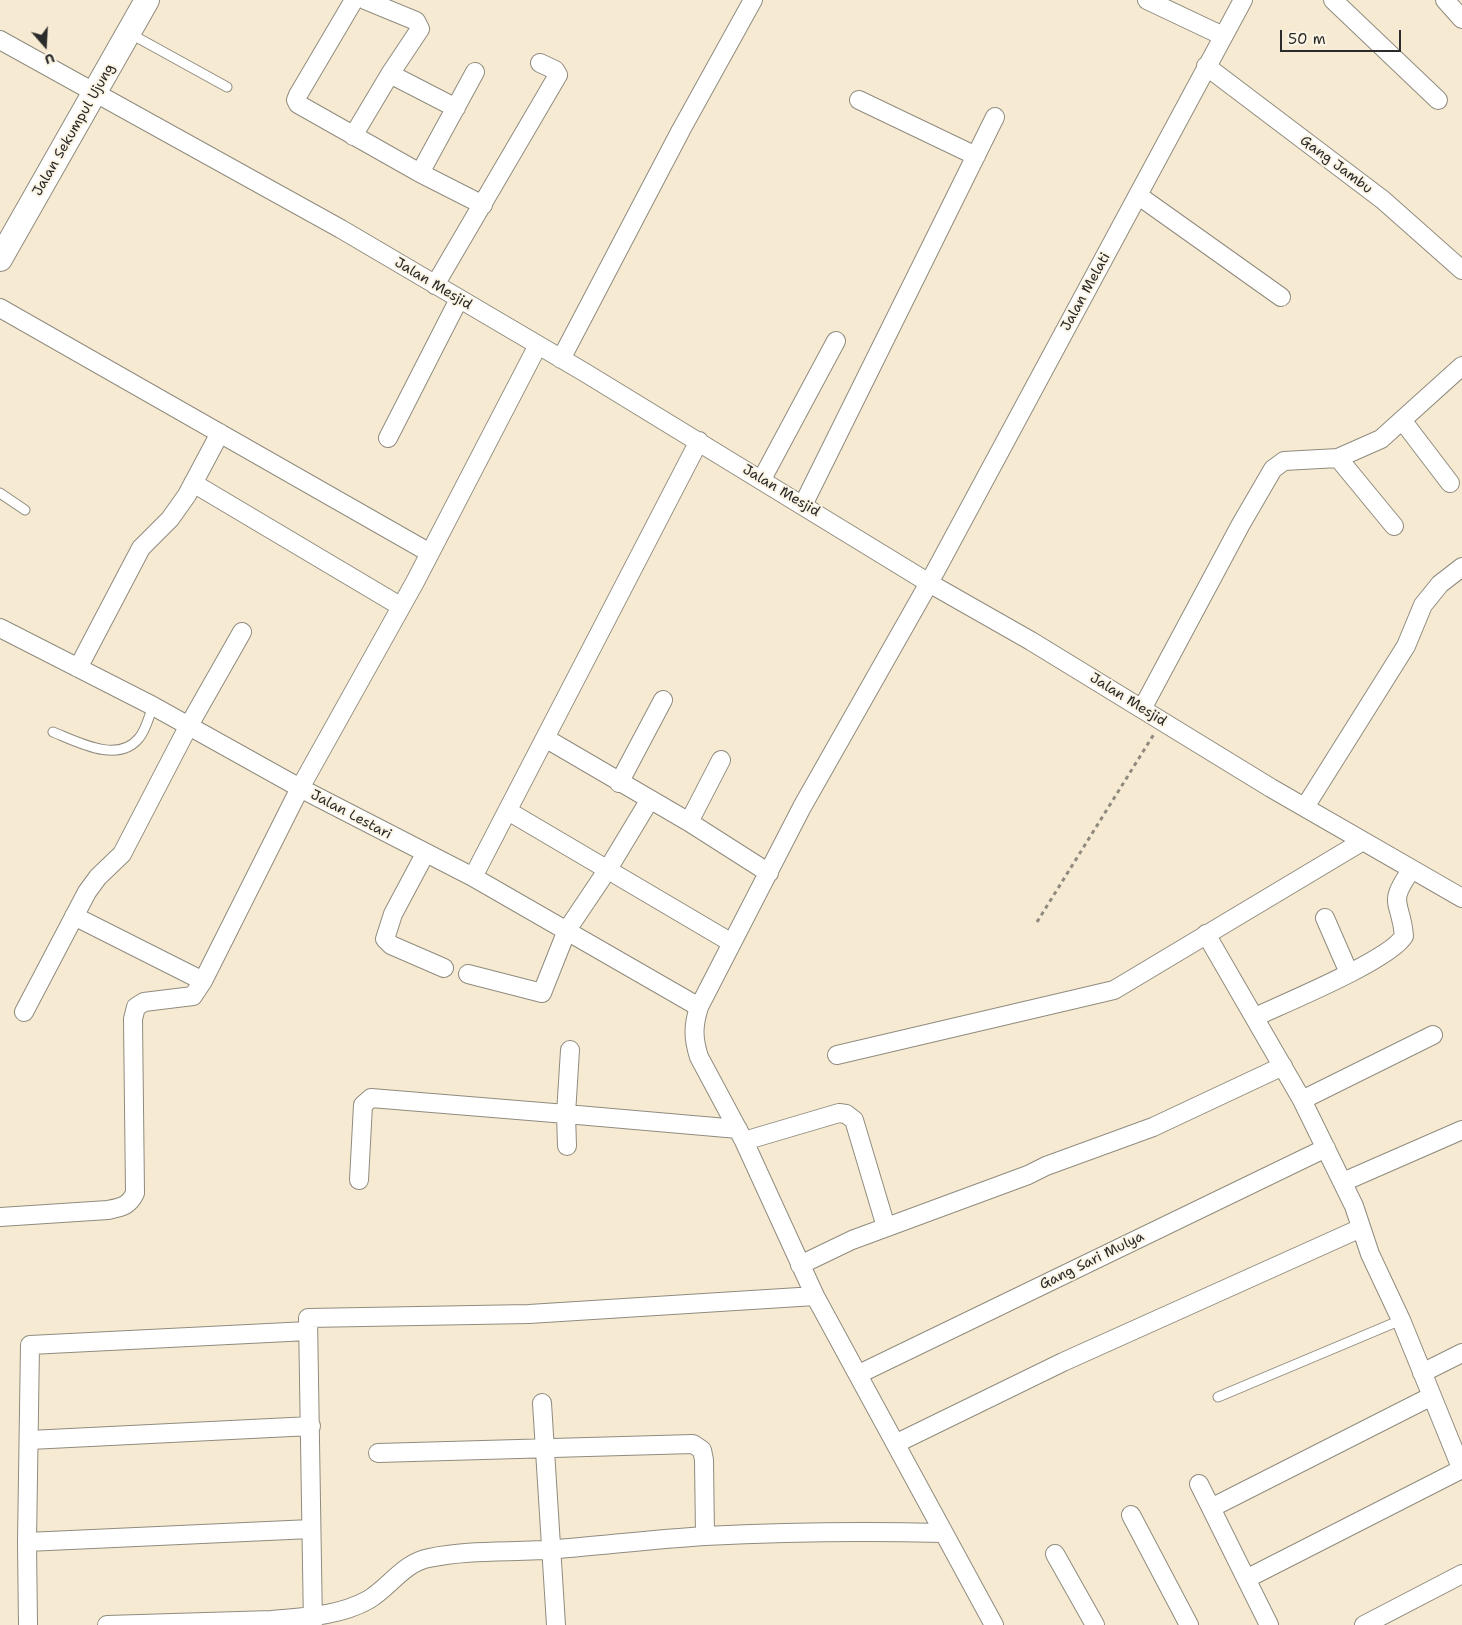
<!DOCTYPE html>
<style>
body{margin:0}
#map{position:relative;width:1462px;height:1625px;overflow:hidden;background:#f6ebd2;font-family:"Shantell Sans",sans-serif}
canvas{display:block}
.north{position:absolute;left:20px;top:20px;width:50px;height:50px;-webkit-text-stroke:4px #fcf5e5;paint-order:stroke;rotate:161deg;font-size:14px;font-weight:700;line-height:20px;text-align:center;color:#2b2b2b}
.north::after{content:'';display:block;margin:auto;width:18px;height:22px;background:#2b2b2b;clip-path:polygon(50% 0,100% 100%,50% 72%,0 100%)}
.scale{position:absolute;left:1280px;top:30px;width:121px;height:22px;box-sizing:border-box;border:2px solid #2b2b2b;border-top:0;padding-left:6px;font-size:15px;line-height:18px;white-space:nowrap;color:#2b2b2b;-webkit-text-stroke:4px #fcf5e5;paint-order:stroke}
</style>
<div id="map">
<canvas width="1462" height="1625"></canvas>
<div class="north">U</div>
<div class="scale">50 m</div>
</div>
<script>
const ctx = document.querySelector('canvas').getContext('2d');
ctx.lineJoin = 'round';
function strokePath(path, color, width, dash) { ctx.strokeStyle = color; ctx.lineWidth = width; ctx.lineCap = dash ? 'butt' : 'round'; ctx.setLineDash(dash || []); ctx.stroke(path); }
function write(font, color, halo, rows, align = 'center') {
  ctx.font = font + ' "Shantell Sans",sans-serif'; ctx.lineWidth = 4; ctx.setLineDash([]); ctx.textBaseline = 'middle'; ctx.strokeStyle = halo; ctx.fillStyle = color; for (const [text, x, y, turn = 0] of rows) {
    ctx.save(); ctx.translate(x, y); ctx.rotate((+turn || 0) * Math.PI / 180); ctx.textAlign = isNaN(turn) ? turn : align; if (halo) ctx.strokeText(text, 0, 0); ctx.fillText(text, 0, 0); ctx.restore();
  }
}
const path = new Path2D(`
 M1037,922L1154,734`);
const lane = new Path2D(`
 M129,33L227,87
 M0,493L25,510
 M53,732C78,742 118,764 139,738C146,730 149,716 153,706
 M1218,1397L1401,1320`);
const street = new Path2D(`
 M354,0L298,95L296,100L298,104L420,173L483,205
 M1147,0L1223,36
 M1333,0L1438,100
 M1445,0L1462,19
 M0,40L341,229L584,372L929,583L1031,641L1271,788L1462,898
 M1206,66L1383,200L1462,270
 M390,74L456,108
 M859,100L976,156
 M353,136L390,74L420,29L416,21L365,0
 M420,173L475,72
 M1139,196L1281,297
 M435,285L558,75L555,70L540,63
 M0,308L430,553
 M561,359L681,130L753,0
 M1402,420L1450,483
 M388,438L459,299
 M1338,458L1394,526
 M762,479L836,341
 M193,483L400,606
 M803,505L995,117
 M0,628L153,706L300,788L473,877L699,1007
 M78,668L141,548L170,519L187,495L220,433
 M1142,709L1241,524L1273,469L1284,461L1338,458L1381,439L1462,366
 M545,738L689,822L769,873
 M619,783L663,700
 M1305,807L1406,646L1423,605L1440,584L1462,567
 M508,811L732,943
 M689,822L721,760
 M425,854L393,914L385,939L391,945L444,968
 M473,877L699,441
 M74,916L203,981
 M1325,918L1349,973
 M1206,934L1302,1100L1354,1206L1370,1254L1401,1320L1462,1470
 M468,974L542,993L567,930L608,869L649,801
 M24,1012L87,892L98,877L122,854L188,727L242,632
 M1255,1017C1285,1003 1390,960 1404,936C1401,900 1386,905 1412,869
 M837,1055L1114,990L1363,841
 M1302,1100L1433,1035
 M744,1141L839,1113L846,1114L854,1120L886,1227
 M567,1146L566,1114L738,1129
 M359,1180L363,1105L371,1098L566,1114L570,1050
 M1343,1182L1462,1130
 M0,1217L108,1210C122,1207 129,1206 135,1193L133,1019L136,1007L144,1002L193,996L203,981L300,788L415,582L538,345
 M800,1265L852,1240L1028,1175L1046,1166L1153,1127L1283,1066
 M1422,1373L1462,1353
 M859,1374L1326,1148
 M542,1403L556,1625
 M30,1440L311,1426
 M897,1443L1063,1362L1361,1228
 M378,1453L693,1444L702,1450L704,1460L705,1536
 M1199,1484L1211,1508
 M1131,1515L1189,1625
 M27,1542L311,1529
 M1055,1554L1095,1625
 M1246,1579L1462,1469
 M28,1625L27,1542L30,1345L308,1331
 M107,1625L272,1620
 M273,1625L272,1620C305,1617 339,1616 368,1600C390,1587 403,1563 429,1558C471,1549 515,1553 558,1549C607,1545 656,1539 705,1536C784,1532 864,1531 943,1533
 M313,1625L308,1318L529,1314L815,1296
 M994,1625L815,1296L744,1141L699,1057C693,1038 693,1026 699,1007L802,807L929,583L1243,0
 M1269,1625L1211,1508L1432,1396
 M1364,1625L1462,1574`);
const secondary = new Path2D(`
 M0,259L147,0`);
const streetNames = [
 ["Jalan Sekumpul Ujung",74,130,-60],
 ["Gang Jambu",1336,165,37],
 ["Jalan Mesjid",433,284,31],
 ["Jalan Melati",1086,292,-61],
 ["Jalan Mesjid",781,491,31],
 ["Jalan Mesjid",1128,700,32],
 ["Jalan Lestari",351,815,28],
 ["Gang Sari Mulya",1092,1261,-26]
];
strokePath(lane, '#908b7e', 11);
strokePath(street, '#908b7e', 20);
strokePath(secondary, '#908b7e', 26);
strokePath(path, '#908b7e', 3, [4, 4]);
strokePath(lane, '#fff', 9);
strokePath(street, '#fff', 18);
strokePath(secondary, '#fff', 24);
write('14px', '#2b2b2b', '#fcf5e5', streetNames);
</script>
